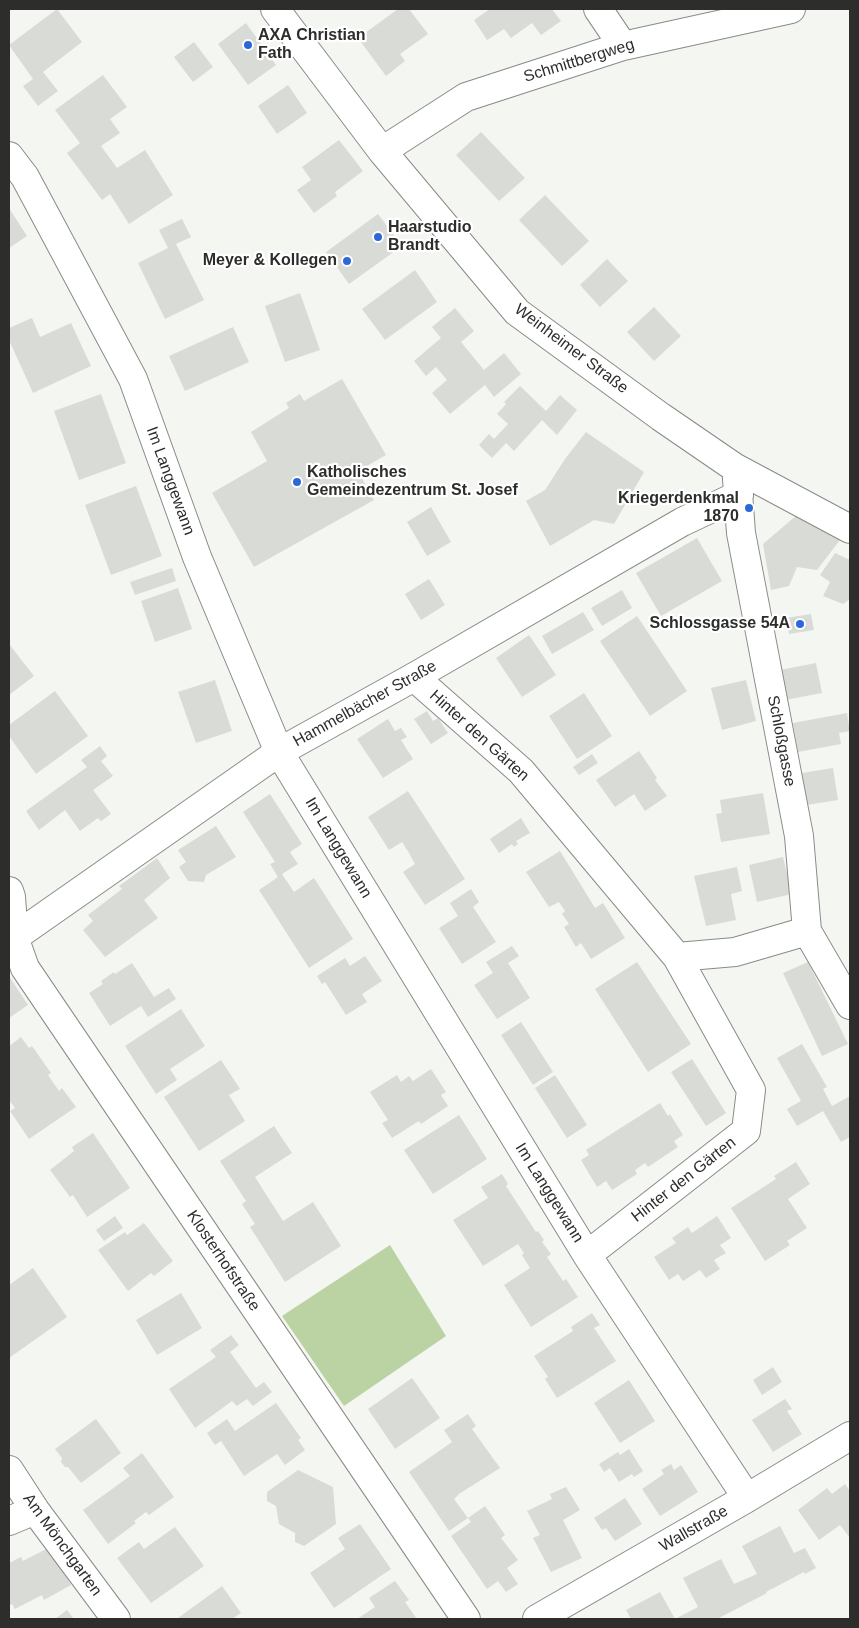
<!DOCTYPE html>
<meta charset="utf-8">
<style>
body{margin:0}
#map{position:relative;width:859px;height:1628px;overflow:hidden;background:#f4f6f2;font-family:Arial,sans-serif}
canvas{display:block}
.frame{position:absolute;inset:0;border:10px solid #2d2e2c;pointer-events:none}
</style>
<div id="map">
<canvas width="859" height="1628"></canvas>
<div class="frame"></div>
</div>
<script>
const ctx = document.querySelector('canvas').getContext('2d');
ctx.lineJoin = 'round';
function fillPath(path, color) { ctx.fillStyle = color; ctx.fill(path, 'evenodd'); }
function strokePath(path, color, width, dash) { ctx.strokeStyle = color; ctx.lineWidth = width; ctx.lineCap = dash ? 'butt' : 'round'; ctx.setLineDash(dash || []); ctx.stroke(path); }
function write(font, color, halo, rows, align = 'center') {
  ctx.font = font + ' Arial,sans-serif'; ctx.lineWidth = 4.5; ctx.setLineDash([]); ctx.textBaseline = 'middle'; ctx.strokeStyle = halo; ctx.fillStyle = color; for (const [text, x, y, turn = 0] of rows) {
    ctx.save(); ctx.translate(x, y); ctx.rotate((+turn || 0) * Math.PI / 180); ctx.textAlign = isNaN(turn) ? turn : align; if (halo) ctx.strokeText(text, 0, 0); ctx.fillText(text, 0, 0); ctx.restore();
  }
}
const green = new Path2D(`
 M390,1245L446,1336L344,1406L282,1316Z`);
const building = new Path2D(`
 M57,9L82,42L43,72L58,91L38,106L23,86L33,79L9,45Z
 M398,9H409L428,34L400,54L405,61L386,76L358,38Z
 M490,9H552L561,21L541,35L532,23L511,38L504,29L487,40L474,20Z
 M246,23L276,65L248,85L218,44Z
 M194,42L213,67L193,82L174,57Z
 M103,75L127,107L110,119L120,133L101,146L117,168L145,150L173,195L129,224L110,194L102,200L67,153L80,143L55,110Z
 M288,85L307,113L277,134L258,106Z
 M481,132L525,178L499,201L456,155Z
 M339,140L363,171L335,192L337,196L314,213L297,190L311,180L302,167Z
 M545,195L589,241L562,266L519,220Z
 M9,208L27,236L9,248Z
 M378,214L402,246L349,284L326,252Z
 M182,219L191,237L176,244L204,300L165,319L138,263L168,248L159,230Z
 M607,259L628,281L600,307L580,285Z
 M415,270L437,302L385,340L362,309Z
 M300,293L320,350L285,362L265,306Z
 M654,307L681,336L654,361L627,332Z
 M455,308L474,331L461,342L484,370L504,353L521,374L494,397L485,385L450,414L432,393L447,380L436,367L426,376L414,361L441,338L432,327Z
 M32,318L40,337L71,323L91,366L33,393L9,340V328Z
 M233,327L249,362L185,391L169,356Z
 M342,379L386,455L358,471L374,500L254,567L212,493L267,461L251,432L289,408L286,403L300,394L304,401Z
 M520,386L546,411L560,395L577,410L557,435L542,420L514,451L506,443L492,458L479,445L489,434L494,439L508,424L497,414L506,404L504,402Z
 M101,394L126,463L79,480L54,411Z
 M586,432L644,472L614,524L594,520L550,546L526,501L545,490L565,459Z
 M136,486L162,556L111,575L85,505Z
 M431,507L451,542L427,556L407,522Z
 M797,515L840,540L817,570L797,567L789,586L771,590L763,544Z
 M697,538L722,581L661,616L636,573Z
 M835,553L850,560V599L843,604L823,596L830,582L820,575Z
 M172,568L176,581L135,595L130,582Z
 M429,579L445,605L421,620L405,594Z
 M178,588L192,629L155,642L141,601Z
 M622,590L632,608L602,626L591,608Z
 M583,612L594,630L552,654L542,636Z
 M811,614L814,630L789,634L786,618Z
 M637,616L687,691L650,716L600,641Z
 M529,635L556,675L522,697L496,658Z
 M9,644L34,676L9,695Z
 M816,663L822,693L785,700L780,670Z
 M215,680L232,731L196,743L178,692Z
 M746,680L756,721L722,730L711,688Z
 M55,691L88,736L36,774L9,736V725Z
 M584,693L612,736L577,759L549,716Z
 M427,711L433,721L438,718L448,733L431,744L414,719Z
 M847,713L850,731L839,733L841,744L798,752L793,723Z
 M388,719L395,731L401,728L407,737L401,740L413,759L383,778L357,739Z
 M100,746L107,756L101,761L113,776L93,790L111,814L101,821L98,818L80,831L65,810L39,830L26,811L87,767L81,760Z
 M639,751L657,778L655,780L667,796L645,811L634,794L615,807L596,780Z
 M592,754L598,763L579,775L573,767Z
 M833,768L838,800L807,805L802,773Z
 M408,791L465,879L425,905L403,872L415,864L409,853L402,842L389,850L368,817Z
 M763,793L770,834L721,842L716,814L722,813L720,800Z
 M270,794L302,844L290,852L298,864L282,874L294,892L314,878L353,939L309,968L259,890L278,877L270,864L275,862L243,812Z
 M521,818L530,833L516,841L518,844L514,847L512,844L499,853L490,839Z
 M216,826L236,857L206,875L204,882L188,881L179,867L186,862L178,850Z
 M560,851L595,908L603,903L625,938L591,959L581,943L576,947L564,927L569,924L562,914L565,911L559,902L549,907L526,872Z
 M783,857L792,894L757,902L749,865Z
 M157,858L170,878L144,900L158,918L105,957L83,930L93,921L88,915L122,889L119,886Z
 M737,867L742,891L731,894L736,920L706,926L694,876Z
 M471,889L479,902L473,907L496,942L462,964L439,928L458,916L450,903Z
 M512,946L519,956L508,963L530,998L497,1019L474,985L493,973L486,962Z
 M365,956L382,981L362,994L367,1002L346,1015L325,982L322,984L317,976L345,958L350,966Z
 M637,962L691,1044L648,1072L595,989Z
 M808,962L848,1044L822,1056L783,973Z
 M132,963L154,997L169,988L176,999L148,1017L141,1006L110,1026L89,993L103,984L101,981L114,972L115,974Z
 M9,976L28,1005L9,1018Z
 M181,1009L205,1046L170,1069L177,1080L156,1094L125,1046Z
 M521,1022L553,1072L533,1085L501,1035Z
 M21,1037L29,1048L32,1046L51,1073L48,1075L59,1091L62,1088L76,1107L29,1139L10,1111L15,1108L9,1100V1046Z
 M802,1044L827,1087L823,1089L832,1106L850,1096V1137L841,1142L823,1111L797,1126L787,1109L801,1101L777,1058Z
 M692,1059L726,1113L706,1126L671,1072Z
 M221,1060L240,1089L229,1095L245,1121L199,1151L164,1097Z
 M431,1069L446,1092L441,1095L448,1106L421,1124L419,1121L392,1138L382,1123L388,1120L370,1092L397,1075L401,1082L409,1076L413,1081Z
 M555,1075L587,1125L567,1138L535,1088Z
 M660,1103L668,1116L670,1114L683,1135L674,1141L678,1147L648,1167L645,1163L635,1170L637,1174L612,1190L606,1181L597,1187L581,1160L589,1155L586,1150Z
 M459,1115L487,1159L433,1194L404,1150Z
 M274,1126L292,1153L255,1177L283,1221L313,1202L341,1246L285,1282L250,1227L255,1224L242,1204L246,1201L220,1161Z
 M93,1133L130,1188L87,1217L73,1195L70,1197L50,1170L74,1151L72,1147Z
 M796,1162L810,1184L788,1199L807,1228L787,1241L790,1245L765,1261L731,1208L776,1179L774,1176Z
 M502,1174L508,1184L506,1186L536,1232L538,1231L544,1240L542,1242L551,1254L547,1257L563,1281L566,1279L578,1297L531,1327L504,1285L530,1268L522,1255L524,1253L518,1244L483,1266L453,1220L488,1198L481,1187Z
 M115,1216L123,1228L104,1241L96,1230Z
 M717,1216L731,1238L720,1245L726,1253L714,1260L720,1269L706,1278L700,1270L683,1281L678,1274L669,1280L654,1257L676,1243L672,1238L688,1227L692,1233Z
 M144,1223L173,1261L154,1276L151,1273L128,1291L98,1250L125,1232L127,1235Z
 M33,1268L67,1317L9,1358V1285Z
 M181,1293L202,1328L157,1355L136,1320Z
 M592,1313L600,1325L594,1328L616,1361L557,1398L545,1379L548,1377L534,1356L573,1331L571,1327Z
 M231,1335L239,1345L230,1352L256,1388L264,1382L272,1392L253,1406L247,1399L237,1406L232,1401L195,1428L169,1389L216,1357L210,1350Z
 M773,1367L782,1382L762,1395L753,1380Z
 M412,1378L440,1418L395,1449L368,1409Z
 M629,1380L655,1421L620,1443L594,1403Z
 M785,1399L792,1409L787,1411L802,1434L773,1452L752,1420Z
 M276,1403L301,1438L298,1440L305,1450L285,1465L277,1454L244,1476L221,1441L215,1445L207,1433L227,1419L235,1431Z
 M468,1414L476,1426L472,1429L500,1468L459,1494L454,1499L468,1518L449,1531L409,1472L452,1442L444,1430Z
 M96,1419L121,1453L81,1483L68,1467H65L61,1462L62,1458L55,1449Z
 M629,1449L643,1471L634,1477L632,1474L619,1482L610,1468L604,1472L599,1464L618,1452L620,1455Z
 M142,1453L174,1497L149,1515L146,1512L134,1521L136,1523L108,1544L83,1510L130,1476L123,1468Z
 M671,1464L674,1470L681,1465L698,1492L660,1516L642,1489L664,1474L661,1470Z
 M298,1470L333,1487L336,1524L304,1546L295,1542V1533L279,1524L276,1506L267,1501V1492Z
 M845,1484L850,1491V1538L840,1525L819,1540L798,1510L827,1488L832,1494Z
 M566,1487L580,1510L563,1520L582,1558L551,1572L533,1538L540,1535L527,1511L552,1499L550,1494Z
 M625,1498L642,1524L615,1541L606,1528L602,1530L594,1518Z
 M485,1506L505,1535L501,1538L518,1560L507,1568L518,1584L506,1592L498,1581L487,1589L451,1536L471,1522L468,1518Z
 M360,1524L391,1569L334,1608L310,1573L345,1549L338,1538Z
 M780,1526L794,1553L805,1548L816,1568L805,1574L804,1572L766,1592L767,1593L717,1619H631L626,1610L660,1592L675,1619L698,1607L683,1578L721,1559L734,1584L757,1574L742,1546Z
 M175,1527L204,1566L151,1603L117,1558L139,1542L144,1549Z
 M50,1547L71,1585L44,1600L42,1595L15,1609L12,1604L9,1606V1563L21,1557L23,1561Z
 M395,1581L409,1600L405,1602L417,1619H357L375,1607L369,1598Z
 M222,1586L241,1613L232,1619H179L178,1618Z
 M67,1610L74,1619H55Z`);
const street = new Path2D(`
 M275,9L382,151L517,312L661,417L734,467L850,529
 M598,9L623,46
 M382,151L466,97L623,46L791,9
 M9,156L25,177L133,379L197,557L279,752L587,1255L747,1498
 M737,479L741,533L799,836L807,931L850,1005
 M414,677L521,771L677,957L751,1090L746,1131L587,1255
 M9,891L11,897L14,937L25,968L466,1619
 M9,941L279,752L414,677L682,522L739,495
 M677,957L735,952L807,931
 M9,1470L35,1510L116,1619
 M9,1521L35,1510
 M537,1619L747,1498L850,1436`);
const markers = [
 [248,45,5,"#2c69d7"],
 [378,237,5,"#2c69d7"],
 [347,261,5,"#2c69d7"],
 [297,482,5,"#2c69d7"],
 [749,508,5,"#2c69d7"],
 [800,624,5,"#2c69d7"]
];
const poiNames = [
 ["AXA Christian",258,36],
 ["Fath",258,54],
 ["Haarstudio",388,228],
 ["Brandt",388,246],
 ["Meyer & Kollegen",337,261,"right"],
 ["Katholisches",307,473],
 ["Gemeindezentrum St. Josef",307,491],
 ["Kriegerdenkmal",739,499,"right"],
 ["1870",739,517,"right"],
 ["Schlossgasse 54A",790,624,"right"]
];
const streetNames = [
 ["Schmittbergweg",579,61,-17],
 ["Weinheimer Straße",571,349,37],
 ["Im Langgewann",170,481,70],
 ["Hammelbächer Straße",365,704,-29],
 ["Hinter den Gärten",479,736,42],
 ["Schloßgasse",781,741,79],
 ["Im Langgewann",338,848,59],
 ["Hinter den Gärten",684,1180,-38],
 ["Im Langgewann",549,1193,58],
 ["Klosterhofstraße",223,1261,56],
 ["Wallstraße",694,1529,-30],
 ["Am Mönchgarten",62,1545,54]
];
fillPath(green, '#bbd3a3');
fillPath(building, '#d9dbd7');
strokePath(street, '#898b87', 30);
strokePath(street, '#fff', 28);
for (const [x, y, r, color] of markers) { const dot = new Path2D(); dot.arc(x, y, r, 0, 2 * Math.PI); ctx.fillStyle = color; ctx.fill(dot); strokePath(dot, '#fff', 2); }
write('bold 16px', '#2d2e2c', '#fff', poiNames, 'left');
write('16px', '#2d2e2c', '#fff', streetNames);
</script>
